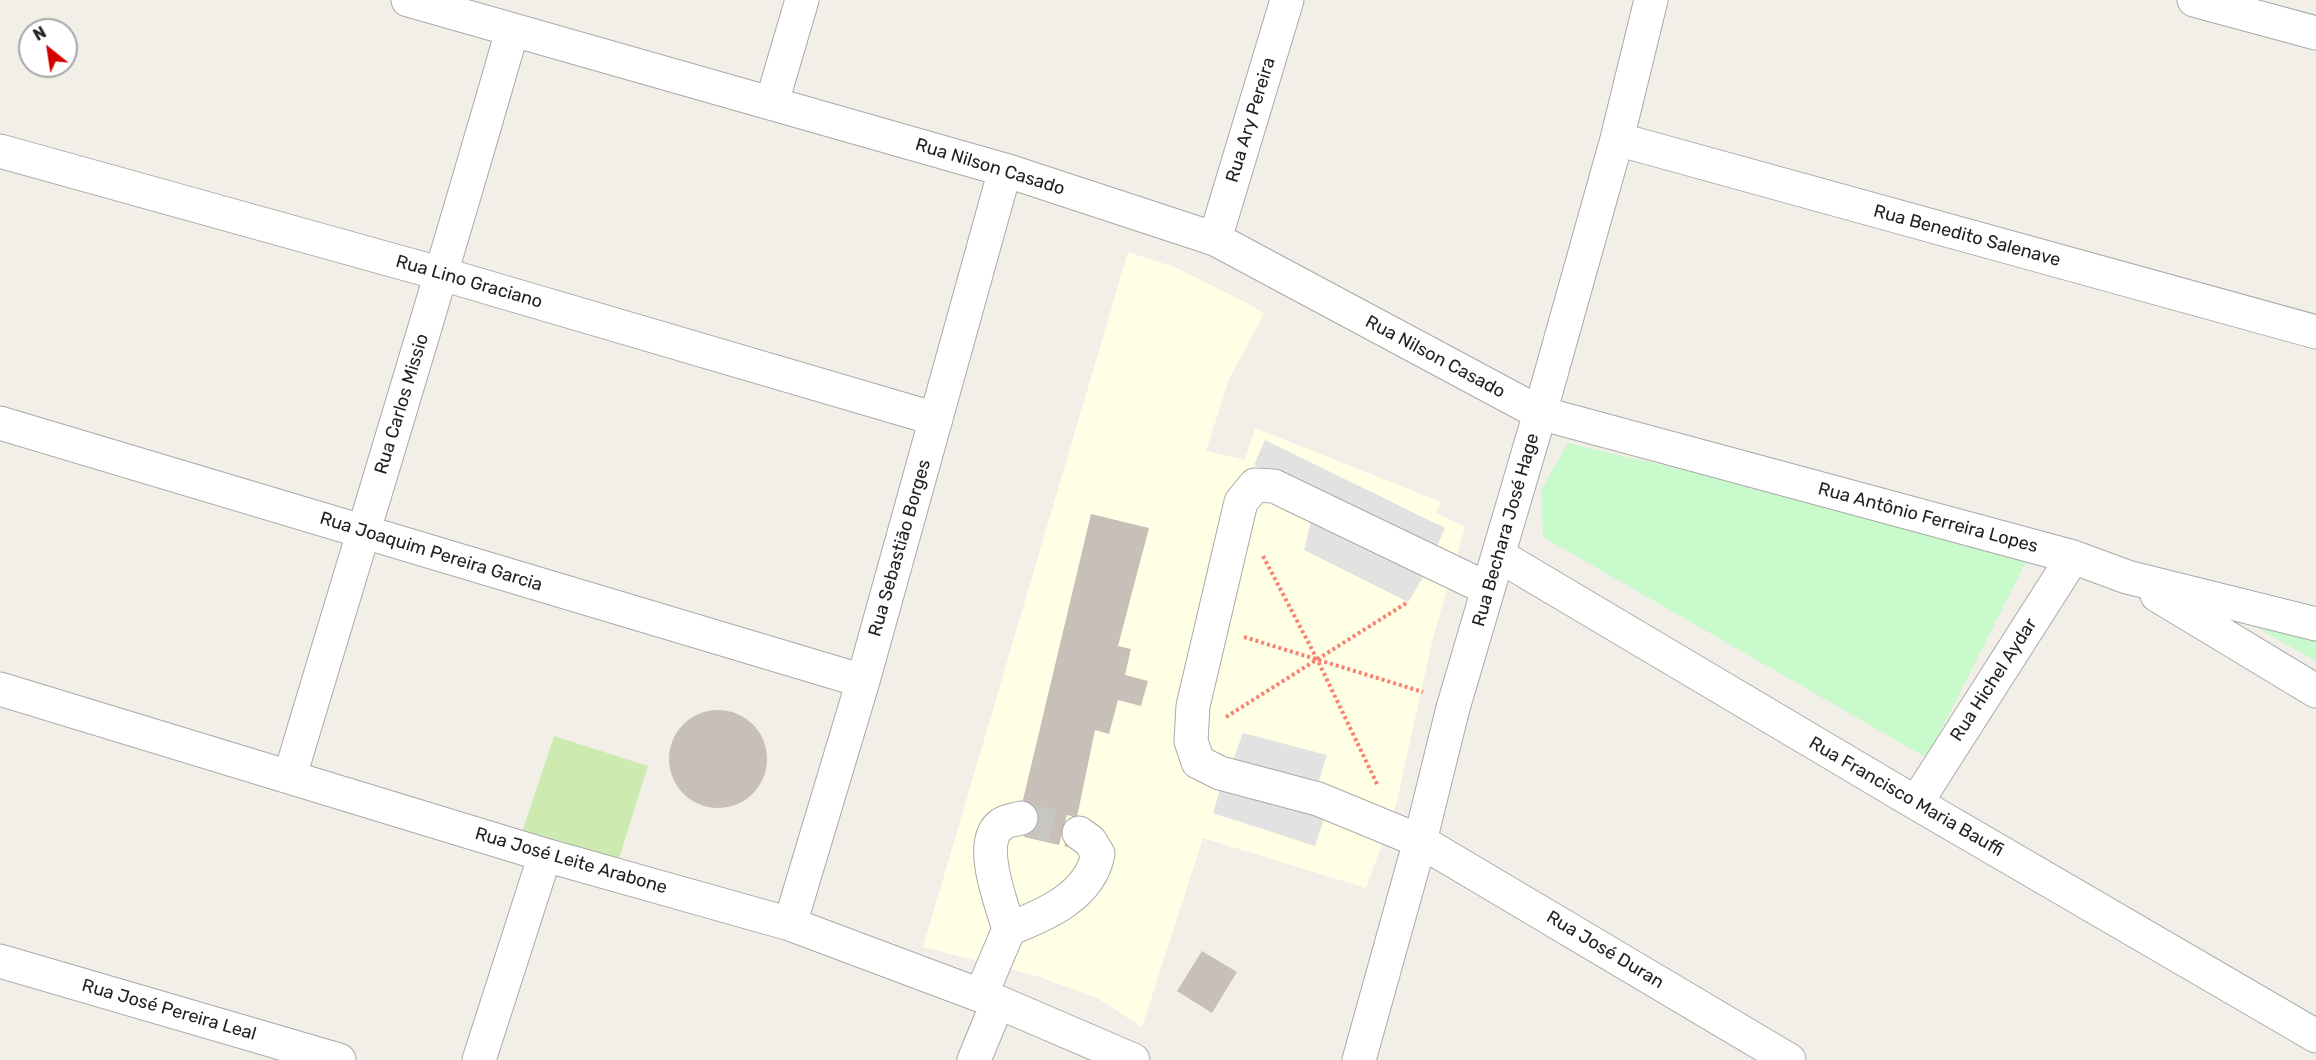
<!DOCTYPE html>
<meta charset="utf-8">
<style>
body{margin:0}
#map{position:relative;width:2316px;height:1060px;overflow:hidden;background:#f2efe9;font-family:Rubik,sans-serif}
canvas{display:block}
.north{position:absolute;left:18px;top:18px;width:60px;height:60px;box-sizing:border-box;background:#fff;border:2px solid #a7a7a7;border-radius:50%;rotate:330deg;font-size:16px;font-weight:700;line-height:24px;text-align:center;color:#222}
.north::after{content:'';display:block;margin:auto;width:21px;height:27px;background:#d40000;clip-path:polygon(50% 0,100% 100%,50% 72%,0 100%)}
</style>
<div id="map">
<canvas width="2316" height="1060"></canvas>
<div class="north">N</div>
</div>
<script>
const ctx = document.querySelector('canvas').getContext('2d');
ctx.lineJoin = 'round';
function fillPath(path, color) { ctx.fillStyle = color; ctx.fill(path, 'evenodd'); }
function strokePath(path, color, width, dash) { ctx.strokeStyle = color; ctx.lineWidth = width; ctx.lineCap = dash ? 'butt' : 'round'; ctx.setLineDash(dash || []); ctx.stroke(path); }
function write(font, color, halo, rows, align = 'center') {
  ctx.font = font + ' Rubik,sans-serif'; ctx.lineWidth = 4.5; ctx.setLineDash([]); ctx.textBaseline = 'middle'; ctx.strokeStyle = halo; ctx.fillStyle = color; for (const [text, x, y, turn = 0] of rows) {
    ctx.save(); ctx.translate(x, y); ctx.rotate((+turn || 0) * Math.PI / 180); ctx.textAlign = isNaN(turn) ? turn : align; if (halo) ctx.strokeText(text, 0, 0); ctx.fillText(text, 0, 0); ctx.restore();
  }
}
const education = new Path2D(`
 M1128,252L1177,268L1251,305L1264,314L1229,379L1206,451L1245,460L1255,428L1441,502L1436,513L1465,527L1433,638L1396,805L1366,888L1203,838L1142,1027L1097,998L1037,976L923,947Z`);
const grass = new Path2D(`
 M554,736L648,766L618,862L521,835Z`);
const park = new Path2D(`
 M1568,443L2031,552L1927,758L1543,537L1541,490Z
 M2254,626L2316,641V661Z`);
const parking = new Path2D(`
 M1265,440L1445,528L1435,551L1254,465Z
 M1312,517L1424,576L1408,602L1304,550Z
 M1243,733L1327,755L1316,790L1232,763Z
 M1222,783L1326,813L1315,846L1213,813Z`);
const building = new Path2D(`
 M1091,514L1149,528L1118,646L1131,649L1125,675L1148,681L1141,706L1118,700L1109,734L1095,730L1077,817L1067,815L1059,845L1024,837L1032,806L1022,804Z
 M669 759a49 49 0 1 1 98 0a49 49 0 1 1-98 0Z
 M1202,951L1237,972L1212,1013L1177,991Z`);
const minorTunnel = new Path2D(`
 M1021,818L1079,833`);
const path = new Path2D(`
 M1263,556L1317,659L1378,786
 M1244,637L1423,692
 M1226,717L1408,602`);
const minor = new Path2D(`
 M408,0L1005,170L1215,239L1540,413L2073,557L2127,577L2316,624
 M2194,0L2316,33
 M772,102L802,0
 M1617,139L2316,332
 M0,151L442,274L936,419
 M1215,239L1287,0
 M0,423L863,681
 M1498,555L1916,803L2316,1036
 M1488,589L1274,486L1255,485L1241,502L1193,706L1191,741L1198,762L1220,773L1318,799L1420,841L1789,1060
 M2157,595L2316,691
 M0,689L545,855L790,924L998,1002L1133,1060
 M290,776C364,528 441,280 512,31
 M1916,803L2073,557
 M790,924L863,681L1005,170
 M1009,929C1002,905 976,841 1002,824C1007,820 1015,820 1021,818
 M0,961L339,1060
 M981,995L1009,929C1045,915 1090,896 1098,854L1090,841L1079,833
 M479,1060L545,855
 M974,1060L998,1002
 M1359,1060L1420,841L1453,708L1540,413L1617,139L1651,0`);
const streetNames = [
 ["Rua Ary Pereira",1251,120,-73],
 ["Rua Nilson Casado",990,167,17],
 ["Rua Benedito Salenave",1967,236,15],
 ["Rua Lino Graciano",469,282,16],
 ["Rua Nilson Casado",1435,357,28],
 ["Rua Carlos Missio",402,404,-73],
 ["Rua Antônio Ferreira Lopes",1928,518,15],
 ["Rua Bechara José Hage",1506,530,-74],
 ["Rua Sebastião Borges",900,548,-74],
 ["Rua Joaquim Pereira Garcia",431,552,17],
 ["Rua Hichel Aydar",1994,680,-57],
 ["Rua Francisco Maria Bauffi",1906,797,30],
 ["Rua José Leite Arabone",571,861,16],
 ["Rua José Duran",1605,950,31],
 ["Rua José Pereira Leal",169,1010,16]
];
fillPath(education, '#ffffe5');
fillPath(grass, '#cdebb0');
fillPath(park, '#c8facc');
fillPath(parking, '#e2e2e2');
fillPath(building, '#c7bfb8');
strokePath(minorTunnel, '#c8c6c1', 33, [33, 16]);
strokePath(minor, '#a9a9a9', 35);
strokePath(path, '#fa8072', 4, [3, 3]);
strokePath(minor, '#fff', 33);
write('18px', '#222', '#fff', streetNames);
</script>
